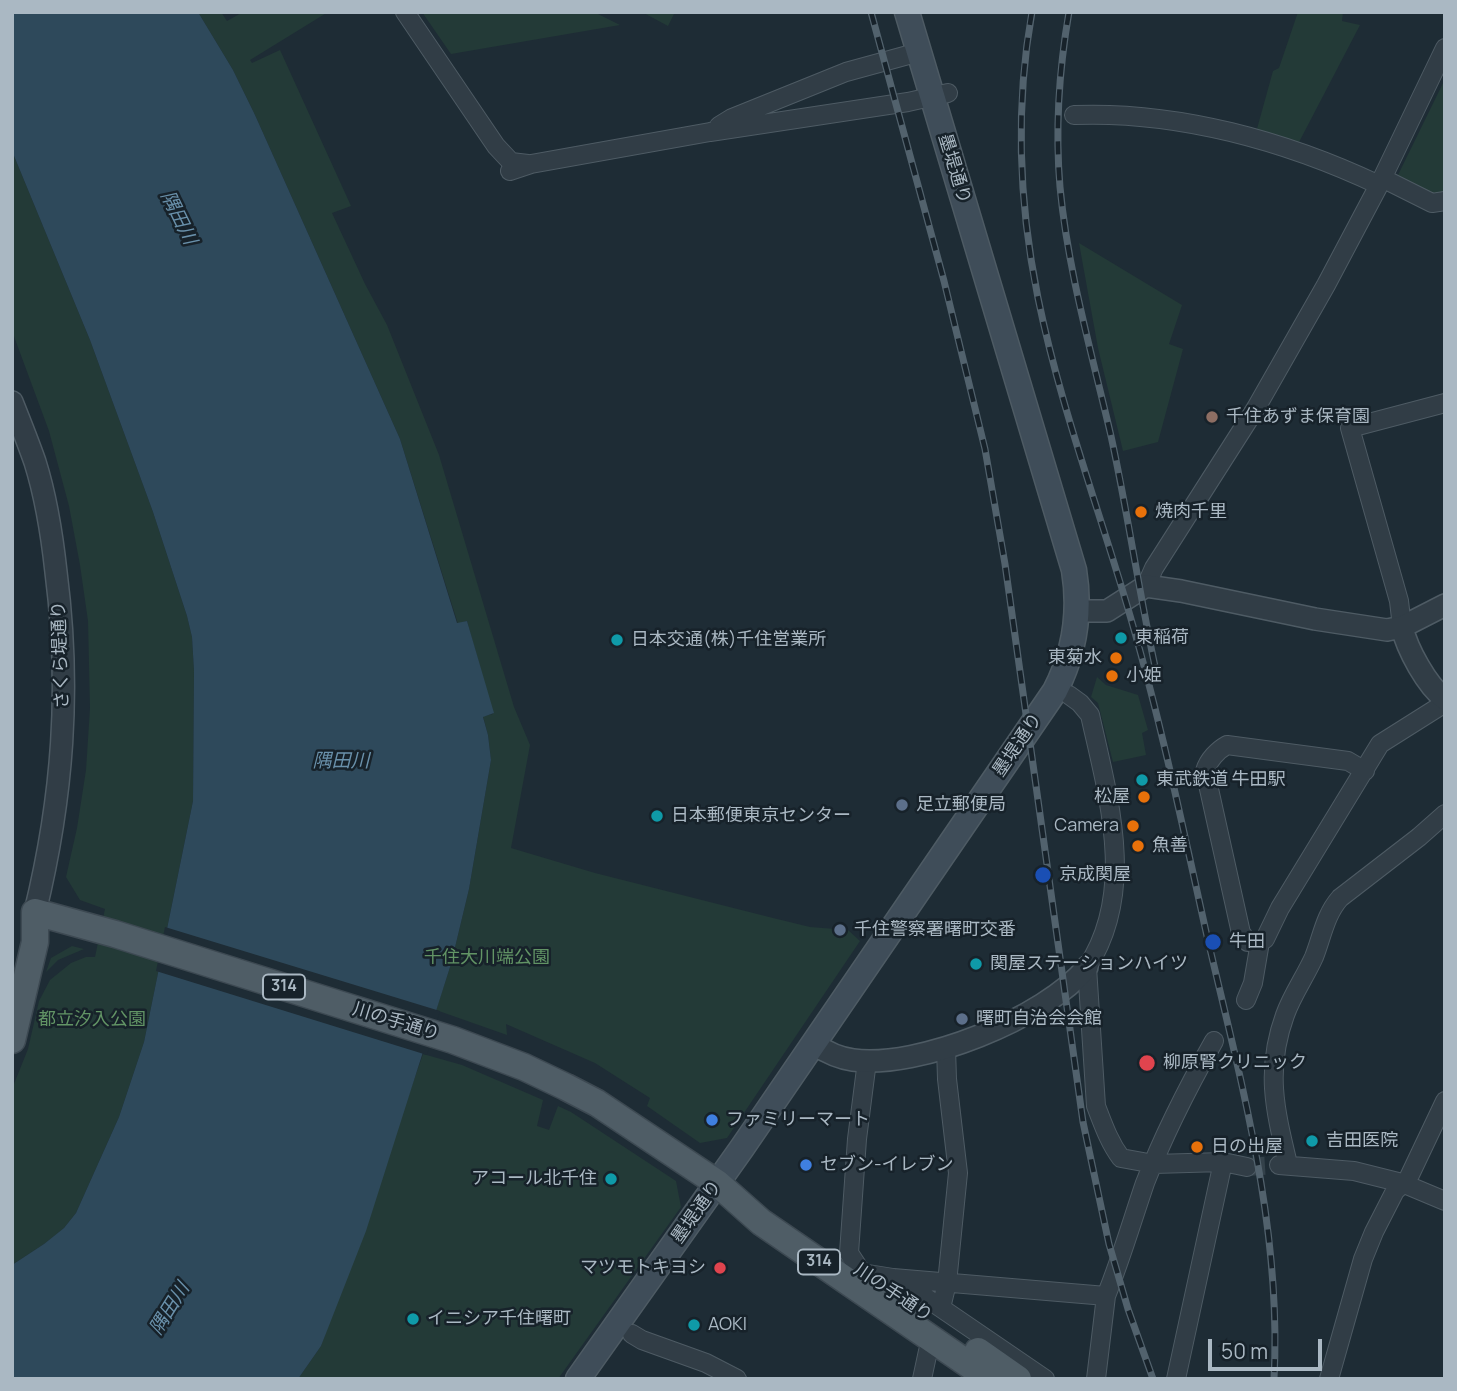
<!DOCTYPE html>
<meta charset="utf-8">
<style>
body{margin:0}
#map{position:relative;width:1457px;height:1391px;overflow:hidden;background:#1e2c35;font-family:Manrope,sans-serif}
canvas{display:block}
.frame{position:absolute;inset:0;border:14px solid #aab8c3;pointer-events:none}
.scale{position:absolute;left:1208px;top:1339px;width:114px;height:32px;box-sizing:border-box;border:4px solid #aab8c3;border-top:0;padding-left:9px;font-size:21px;line-height:24px;white-space:nowrap;color:#aab8c3;-webkit-text-stroke:5px #17222a;paint-order:stroke}
</style>
<div id="map">
<canvas width="1457" height="1391"></canvas>
<div class="frame"></div>
<div class="scale">50 m</div>
</div>
<script>
const ctx = document.querySelector('canvas').getContext('2d');
ctx.lineJoin = 'round';
function fillPath(path, color) { ctx.fillStyle = color; ctx.fill(path, 'evenodd'); }
function strokePath(path, color, width, dash) { ctx.strokeStyle = color; ctx.lineWidth = width; ctx.lineCap = dash ? 'butt' : 'round'; ctx.setLineDash(dash || []); ctx.stroke(path); }
function write(font, color, halo, rows, align = 'center') {
  ctx.font = font + ' Manrope,"Noto Sans JP",sans-serif'; ctx.lineWidth = 5; ctx.setLineDash([]); ctx.textBaseline = 'middle'; ctx.strokeStyle = halo; ctx.fillStyle = color; for (const [text, x, y, turn = 0] of rows) {
    ctx.save(); ctx.translate(x, y); ctx.rotate((+turn || 0) * Math.PI / 180); ctx.textAlign = isNaN(turn) ? turn : align; if (halo) ctx.strokeText(text, 0, 0); ctx.fillText(text, 0, 0); ctx.restore();
  }
}
const green = new Path2D(`
 M198,12H221L227,21L243,12H328L250,60L252,63L280,50L351,206L332,213L365,284L387,325L439,455L514,707L530,745L511,848L595,873L773,918L810,927L848,930L860,941L727,1138L700,1143L647,1106L650,1098L595,1063L506,1024L507,1035L436,1010L451,964L469,889L491,760L488,735L483,716L493,714L467,621L458,624L400,439L255,115L233,70Z
 M422,12H594L620,25L451,54Z
 M642,12H675L668,26Z
 M1298,12H1343L1342,21L1360,25L1297,146L1255,136L1273,71L1279,68Z
 M1445,79V192L1435,194L1398,175Z
 M12,151L90,340L153,512L187,616L192,637L194,671L193,801L144,1042L119,1117L76,1213L64,1228L44,1244L12,1265V1089L28,1049L39,1001L50,980L71,963L86,957H95L105,909L80,900L66,877L77,828L86,770L90,708L88,621L80,565L69,506L49,431L12,331Z
 M1079,243L1182,305L1169,344L1183,349L1158,442L1123,451L1098,348Z
 M1097,677L1106,685L1138,695L1148,730L1142,733L1146,755L1113,762L1098,703L1091,697Z
 M72,946L84,949L58,960L46,972L51,958Z
 M423,1054L462,1065L543,1100L537,1126L549,1130L558,1106L571,1112L676,1181L681,1207L558,1379H298L321,1346Z`);
const water = new Path2D(`
 M12,12H198L233,70L255,115L400,439L457,623L467,621L494,713L483,717L488,735L491,760L469,889L451,964L366,1231L321,1346L298,1379H12V1265L44,1244L64,1228L76,1213L119,1117L144,1042L193,801L194,671L192,637L187,616L153,512L90,340L12,151Z`);
const pier = new Path2D(`
 M165,927L440,1011L427,1055L156,971Z`);
const minorTunnel = new Path2D(`
 M1247,1167L1278,1165`);
const minor = new Path2D(`
 M405,12L496,146L511,162L528,164
 M1074,115C1178,111 1286,141 1379,185
 M719,126L732,118L846,72L919,52
 M510,171L531,164L710,132L908,102L948,93
 M1382,178L1432,203L1445,201
 M1146,586L1154,568L1256,408L1326,285L1379,185L1445,48
 M1402,627L1399,601L1350,428L1445,403
 M1069,695L1080,703L1090,715C1108,796 1137,891 1087,967L1096,1106C1103,1124 1109,1142 1121,1158L1154,1164L1223,1162L1247,1167
 M1365,771L1348,761L1227,745C1218,750 1208,760 1205,771L1241,933L1248,942H1260L1265,939L1280,908L1380,744L1445,703
 M1246,1000L1253,983L1260,942
 M867,1061L857,1139L849,1253L862,1273L893,1278L922,1295L1045,1379
 M1288,1164C1275,1110 1265,1070 1285,1015C1292,995 1305,977 1314,957C1322,937 1325,915 1340,898L1419,837L1445,814
 M1279,1165L1354,1171L1402,1183L1445,1201
 M893,1278L1106,1296C1121,1259 1132,1221 1145,1183C1164,1134 1188,1087 1214,1041
 M941,1308L947,1283L958,1173L947,1079L946,1048
 M632,1334L642,1340L706,1363L737,1379
 M922,1379L928,1351
 M1096,1379L1106,1296
 M1176,1379L1223,1162
 M1329,1379L1363,1259L1374,1232L1395,1191L1408,1179L1445,1101`);
const tertiary = new Path2D(`
 M12,402C20,422 28,442 35,462C46,497 52,535 56,572C71,689 63,797 35,912
 M1077,611H1107L1146,586L1181,591L1315,619L1387,630L1402,627L1445,605
 M1402,627C1407,649 1427,686 1445,699
 M814,1044C826,1052 838,1058 853,1060C918,1069 1046,1018 1087,967`);
const secondary = new Path2D(`
 M578,1379L742,1148L1055,691C1075,652 1081,613 1074,570L907,12`);
const primary = new Path2D(`
 M35,912L115,934L453,1040L524,1067L566,1087L597,1103L717,1183L761,1222L990,1379
 M12,1040L35,942V912
 M978,1351L1018,1379`);
const rail = new Path2D(`
 M871,12L944,281L985,449L1005,564L1083,1122L1109,1244L1128,1309L1153,1379
 M1032,12C1015,107 1019,204 1038,298C1059,401 1096,501 1126,602C1159,712 1182,824 1207,936C1241,1082 1282,1228 1274,1379
 M1069,12C1059,70 1055,128 1060,187C1068,272 1092,354 1111,436C1128,514 1139,593 1156,671`);
const markers = [
 [1212,417,7,"#8d6e63"],
 [1141,512,7,"#e8710a"],
 [1121,638,7,"#0f9aa8"],
 [617,640,7,"#0f9aa8"],
 [1116,658,7,"#e8710a"],
 [1112,676,7,"#e8710a"],
 [1142,780,7,"#0f9aa8"],
 [1144,797,7,"#e8710a"],
 [902,805,7,"#5c6f8a"],
 [657,816,7,"#0f9aa8"],
 [1133,826,7,"#e8710a"],
 [1138,846,7,"#e8710a"],
 [1043,875,9,"#1a4fb4"],
 [840,930,7,"#5c6f8a"],
 [1213,942,9,"#1a4fb4"],
 [976,964,7,"#0f9aa8"],
 [962,1019,7,"#5c6f8a"],
 [1147,1063,9,"#e0444e"],
 [712,1120,7,"#3f7fe0"],
 [1312,1141,7,"#0f9aa8"],
 [1197,1147,7,"#e8710a"],
 [806,1165,7,"#3f7fe0"],
 [611,1179,7,"#0f9aa8"],
 [720,1268,7,"#e0444e"],
 [413,1319,7,"#0f9aa8"],
 [694,1325,7,"#0f9aa8"]
];
const shields = [
 [284,987,42],
 [819,1262,42]
];
const shieldNames = [
 ["314",284,987],
 ["314",819,1262]
];
const streetNames = [
 ["墨堤通り",954,169,73],
 ["さくら堤通り",61,655,-92],
 ["墨堤通り",1018,745,-56],
 ["川の手通り",396,1022,17],
 ["墨堤通り",697,1212,-55],
 ["川の手通り",893,1293,34]
];
const poiNames = [
 ["千住あずま保育園",1226,417],
 ["焼肉千里",1155,512],
 ["東稲荷",1135,638],
 ["日本交通(株)千住営業所",631,640],
 ["東菊水",1102,658,"right"],
 ["小姫",1126,676],
 ["東武鉄道 牛田駅",1156,780],
 ["松屋",1130,797,"right"],
 ["足立郵便局",916,805],
 ["日本郵便東京センター",671,816],
 ["Camera",1119,826,"right"],
 ["魚善",1152,846],
 ["京成関屋",1059,875],
 ["千住警察署曙町交番",854,930],
 ["牛田",1229,942],
 ["関屋ステーションハイツ",990,964],
 ["曙町自治会会館",976,1019],
 ["柳原腎クリニック",1163,1063],
 ["ファミリーマート",726,1120],
 ["吉田医院",1326,1141],
 ["日の出屋",1211,1147],
 ["セブン-イレブン",820,1165],
 ["アコール北千住",597,1179,"right"],
 ["マツモトキヨシ",706,1268,"right"],
 ["イニシア千住曙町",427,1319],
 ["AOKI",708,1325]
];
const parkNames = [
 ["千住大川端公園",487,958],
 ["都立汐入公園",92,1020]
];
const waterNames = [
 ["隅田川",178,218,64],
 ["隅田川",341,762],
 ["隅田川",170,1309,-58]
];
fillPath(green, '#233a37');
fillPath(water, '#2e495b');
fillPath(pier, '#1e2c35');
strokePath(minorTunnel, '#33414a', 18, [18, 9]);
strokePath(minor, '#4e5b64', 20);
strokePath(tertiary, '#4e5b64', 24);
strokePath(secondary, '#4e5b64', 27);
strokePath(primary, '#3d4952', 29);
strokePath(minor, '#313d46', 18);
strokePath(tertiary, '#313d46', 21);
strokePath(secondary, '#3f4d59', 24);
strokePath(primary, '#4f5d66', 26);
strokePath(rail, '#52626d', 7);
strokePath(rail, '#17222a', 4.5, [13]);
for (const [x, y, r, color] of markers) { const dot = new Path2D(); dot.arc(x, y, r, 0, 2 * Math.PI); ctx.fillStyle = color; ctx.fill(dot); strokePath(dot, '#17222a', 2.5); }
for (const [x, y, w] of shields) { const box = new Path2D(); box.roundRect(x - w / 2, y - 12.5, w, 25, 5); ctx.fillStyle = '#17222a'; ctx.fill(box); strokePath(box, '#aab8c3', 2); }
write('bold 16px', '#aab8c3', null, shieldNames);
write('18px', '#aab8c3', '#17222a', streetNames);
write('18px', '#aab8c3', '#17222a', poiNames, 'left');
write('18px', '#629465', '#17222a', parkNames);
write('italic 19px', '#6990aa', '#17222a', waterNames);
</script>
